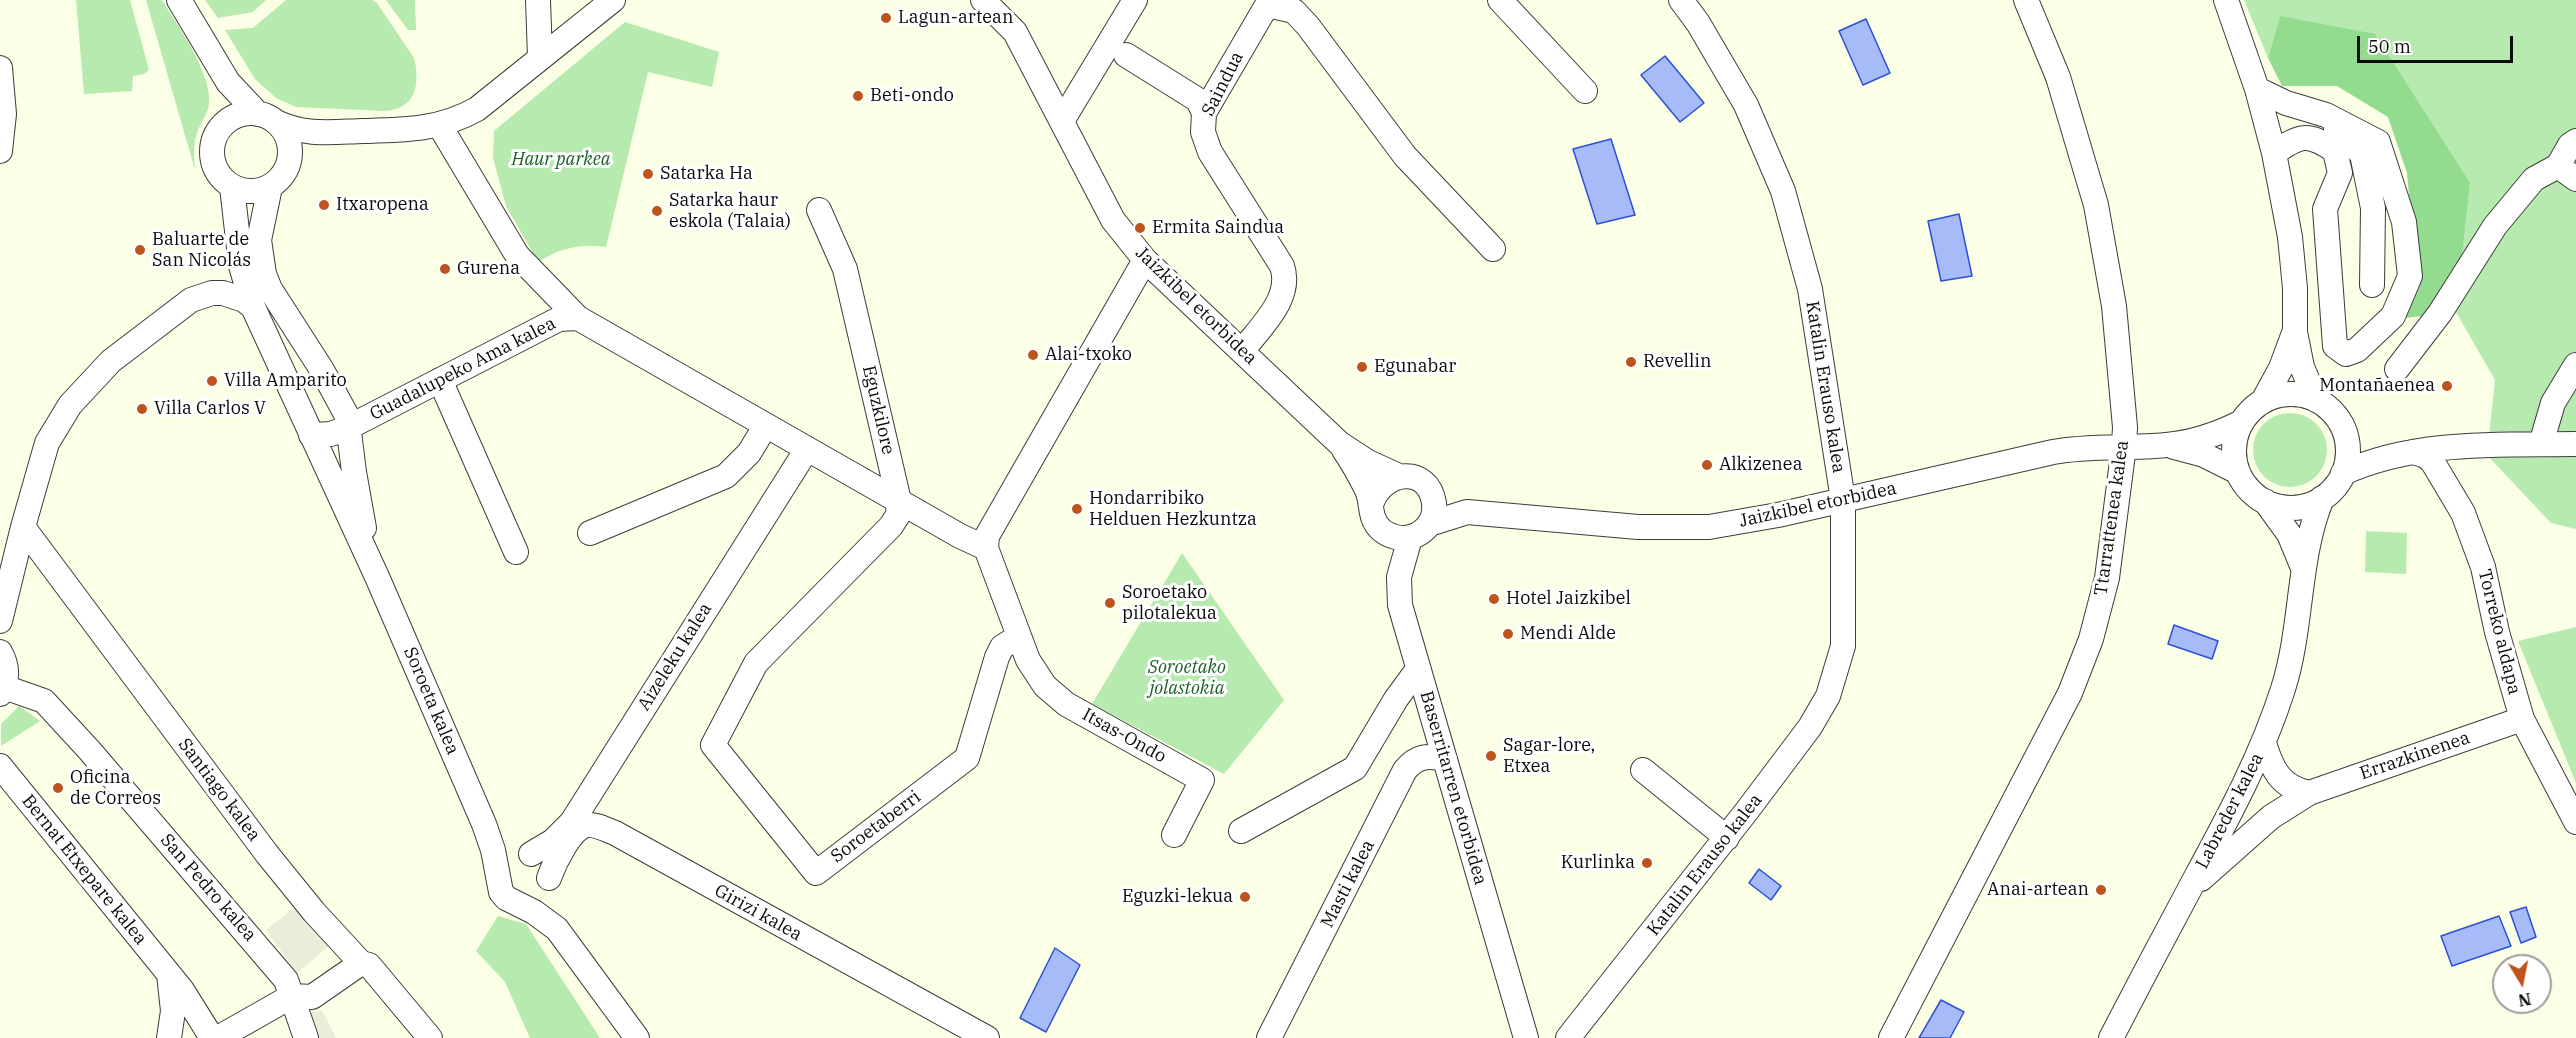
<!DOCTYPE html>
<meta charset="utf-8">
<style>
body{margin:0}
#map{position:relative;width:2576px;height:1038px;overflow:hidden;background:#faffe6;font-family:"IBM Plex Serif",serif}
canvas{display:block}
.north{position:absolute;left:2492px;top:954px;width:60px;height:60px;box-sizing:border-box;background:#fff;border:2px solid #9d9d9d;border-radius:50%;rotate:170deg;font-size:16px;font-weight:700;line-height:24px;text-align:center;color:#0a0a0a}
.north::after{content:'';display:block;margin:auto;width:21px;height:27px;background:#be541d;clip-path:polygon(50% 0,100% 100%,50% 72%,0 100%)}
.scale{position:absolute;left:2357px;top:36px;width:156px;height:27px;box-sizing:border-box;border:3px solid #0a0a0a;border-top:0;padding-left:8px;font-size:18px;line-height:21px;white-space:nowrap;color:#0a0a0a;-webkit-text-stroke:4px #fff;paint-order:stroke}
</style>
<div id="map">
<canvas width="2576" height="1038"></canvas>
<div class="north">N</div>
<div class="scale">50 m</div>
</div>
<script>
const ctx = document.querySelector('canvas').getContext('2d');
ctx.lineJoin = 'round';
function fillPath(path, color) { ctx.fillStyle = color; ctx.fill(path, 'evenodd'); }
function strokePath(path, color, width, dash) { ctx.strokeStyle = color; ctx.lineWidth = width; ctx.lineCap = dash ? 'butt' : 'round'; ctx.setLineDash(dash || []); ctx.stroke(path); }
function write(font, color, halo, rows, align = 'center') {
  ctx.font = font + ' "IBM Plex Serif",serif'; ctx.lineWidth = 6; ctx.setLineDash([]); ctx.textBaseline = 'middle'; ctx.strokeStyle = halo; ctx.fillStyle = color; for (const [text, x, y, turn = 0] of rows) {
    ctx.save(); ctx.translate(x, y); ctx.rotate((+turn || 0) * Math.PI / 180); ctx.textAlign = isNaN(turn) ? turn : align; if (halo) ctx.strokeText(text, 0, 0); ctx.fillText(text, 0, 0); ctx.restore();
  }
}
const green = new Path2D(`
 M76,0H130L149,70L144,74L133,76L132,91L84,94Z
 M146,0H162C178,26 212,73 209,104C208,114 200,123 197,133C193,145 194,157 195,170Z
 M205,0H266L253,12L218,18Z
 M286,0H373L377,3L414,58C421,84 415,110 384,111L296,107L276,98L255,79L225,30L253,28Z
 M386,0H415L416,30H408Z
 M2244,0H2576V529L2551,523L2487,455L2495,380L2456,312L2470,183L2280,16L2268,58Z
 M625,22L719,52L712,87L648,72L606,247C579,244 562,247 538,262L506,206L493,158L494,131Z
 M2253 450a37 37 0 1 1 74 0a37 37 0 1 1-74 0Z
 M2366,531L2407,533L2406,574L2365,572Z
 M1182,553L1284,700L1224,774L1092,704Z
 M2576,627V783L2518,641Z
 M19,706L40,721L1,746V724Z
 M498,916L526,924L600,1038H530L505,982L476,951Z`);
const forest = new Path2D(`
 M2280,16L2375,34L2470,183L2456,312L2405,318L2417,283L2407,173L2388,117L2337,86H2282L2268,58Z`);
const plaza = new Path2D(`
 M295,907L332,943L297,973L266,930Z
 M322,1010L336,1038H309L302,1015Z`);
const water = new Path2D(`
 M1866,19L1890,73L1863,85L1839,31Z
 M1665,56L1704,103L1680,122L1641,75Z
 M1611,139L1635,215L1597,224L1573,149Z
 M1959,214L1972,276L1941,281L1928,221Z
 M2174,625L2218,641L2212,659L2168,644Z
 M1759,869L1781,886L1771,900L1749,883Z
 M2526,907L2536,937L2521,943L2510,912Z
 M2499,916L2511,946L2452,966L2441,936Z
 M1055,948L1080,965L1046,1032L1020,1018Z
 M1941,1000L1964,1012L1950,1038H1919Z`);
const minor = new Path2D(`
 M179,0L228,82L258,114
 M538,0L540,57
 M983,0L1015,32L1113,220L1145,260L1339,443L1368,462L1399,476
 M1500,0L1585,91
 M2226,0L2257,89L2274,153L2290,237L2295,288V332L2302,367L2316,400
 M1268,5L1294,11L1308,26L1405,156L1493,249
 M1126,55L1198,100L1204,113
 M0,68L4,114L0,151
 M2257,89L2286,103L2326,115L2378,142L2404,222L2410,276L2393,316L2357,350L2346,354L2335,346L2325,209L2340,173L2335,151C2308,132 2300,135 2274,153
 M212 152a39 39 0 1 1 78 0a39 39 0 1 1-78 0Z
 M1062,121L1135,0
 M276,122C306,136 331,132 363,131C404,130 440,130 477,109L613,0
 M440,126L517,255L578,318L960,536L986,548
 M2336,129L2362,154L2373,208L2372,285
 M2576,141L2570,145L2558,166L2576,179
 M232,187L241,266L253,307L378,579L484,824L493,850L501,892L506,898L534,912L557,929L637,1038
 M270,187L259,240L264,274L270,289L322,370L347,416L354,472L364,528
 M819,210L845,269L899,501L898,515L891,526L756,663L713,745L816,873L967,758L997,657L1002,647L1018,637
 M1145,260L987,536L986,548L1028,660L1045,686L1066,704L1202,780L1174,835
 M1243,350C1261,326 1293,298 1282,266L1210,152L1203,132L1204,113L1270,0
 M2397,369L2440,313L2495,226L2534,179L2558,166
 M440,380L516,552
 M2234 451a57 57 0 1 1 114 0a57 57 0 1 1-114 0Z
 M2263,401L2281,368L2294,333
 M311,435L331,434L349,427L559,319L578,318
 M2541,444L2553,403L2576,365
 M2174,447L2204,455L2238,472
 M1344,450C1353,463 1360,476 1367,490C1371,499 1370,507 1373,517C1380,539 1410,545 1426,528C1432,522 1435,512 1434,503C1428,465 1384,470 1372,502
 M2412,452L2424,455L2432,461L2463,513L2483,567L2497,632L2522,719L2576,822
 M2343,473C2415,440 2499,445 2576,444
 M2265,501L2289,534L2303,568
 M1429,524L1467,512L1638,527H1709L1778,515L2053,452C2091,445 2128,449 2166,445C2192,443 2218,434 2242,422
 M23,527L267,854L314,912L361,963L369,965L430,1038
 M590,533L726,476L749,453L766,425
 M1410,538L1399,577L1400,605L1526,1038
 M0,621L23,527L47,443L70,405L111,361L191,300L212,293H223L244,300L253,307
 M0,652C8,666 8,680 0,694
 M4,687L44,701L90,751L286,980L306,1038
 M2264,743C2272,769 2280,787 2309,793
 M0,766L182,990L212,1038
 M1643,770L1727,838
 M1241,831L1355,768L1396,699L1418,669
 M531,854L553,841L572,822L807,449
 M549,878C554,864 571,827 587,825C596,824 607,830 615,833L987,1038
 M2201,879L2271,817L2309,793L2522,719
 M169,974L173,1011L169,1038
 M218,1038L292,996L312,997L361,963
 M1269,1038L1405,770C1417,756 1427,755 1445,759
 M1568,1038L1746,812L1810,727L1828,696L1843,646V500L1810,289L1783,191L1746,105L1698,23L1681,0
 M1891,1038L2070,693L2091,639L2107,578L2124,446L2125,427L2114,306L2096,205L2058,77L2026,0
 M2111,1038C2139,984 2167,931 2196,877C2229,816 2262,755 2283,689C2303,626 2297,559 2322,498`);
const markers = [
 [886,18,6,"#be541d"],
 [858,96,6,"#be541d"],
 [648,174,6,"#be541d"],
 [324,205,6,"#be541d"],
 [657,211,6,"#be541d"],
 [1140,228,6,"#be541d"],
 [140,250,6,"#be541d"],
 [445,269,6,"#be541d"],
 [1033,355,6,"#be541d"],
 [1631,362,6,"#be541d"],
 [1362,367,6,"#be541d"],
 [212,381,6,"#be541d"],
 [2447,386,6,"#be541d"],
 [142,409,6,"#be541d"],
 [1707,465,6,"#be541d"],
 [1077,509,6,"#be541d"],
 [1494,599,6,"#be541d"],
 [1110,603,6,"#be541d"],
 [1508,634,6,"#be541d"],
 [1491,756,6,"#be541d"],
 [58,788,6,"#be541d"],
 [1647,863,6,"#be541d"],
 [2101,890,6,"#be541d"],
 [1245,897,6,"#be541d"]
];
const poiNames = [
 ["Lagun-artean",898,18],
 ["Beti-ondo",870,96],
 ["Satarka Ha",660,174],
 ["Satarka haur",669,201],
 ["eskola (Talaia)",669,222],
 ["Itxaropena",336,205],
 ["Ermita Saindua",1152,228],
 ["Baluarte de",152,240],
 ["San Nicolás",152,261],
 ["Gurena",457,269],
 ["Alai-txoko",1045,355],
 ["Revellin",1643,362],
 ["Egunabar",1374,367],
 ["Villa Amparito",224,381],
 ["Montañaenea",2435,386,"right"],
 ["Villa Carlos V",154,409],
 ["Alkizenea",1719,465],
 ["Hondarribiko",1089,499],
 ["Helduen Hezkuntza",1089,520],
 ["Soroetako",1122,593],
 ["pilotalekua",1122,614],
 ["Hotel Jaizkibel",1506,599],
 ["Mendi Alde",1520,634],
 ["Sagar-lore,",1503,746],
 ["Etxea",1503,767],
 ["Oficina",70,778],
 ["de Correos",70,799],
 ["Kurlinka",1635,863,"right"],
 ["Anai-artean",2089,890,"right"],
 ["Eguzki-lekua",1233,897,"right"]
];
const streetNames = [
 ["Saindua",1223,84,-63],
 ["Jaizkibel etorbidea",1196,306,44],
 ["Guadalupeko Ama kalea",463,369,-27],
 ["Katalin Erauso kalea",1825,387,81],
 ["Eguzkilore",878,410,77],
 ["Jaizkibel etorbidea",1818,505,-12],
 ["Ttarrattenea kalea",2112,518,-82],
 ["Torreko aldapa",2499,632,76],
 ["Aizeleku kalea",675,657,-58],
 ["Soroeta kalea",431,701,67],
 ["Itsas-Ondo",1124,736,29],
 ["Errazkinenea",2415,756,-19],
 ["Baserritarren etorbidea",1453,788,74],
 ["Santiago kalea",219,790,53],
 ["Labreder kalea",2230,811,-63],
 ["Soroetaberri",876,827,-37],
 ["Katalin Erauso kalea",1705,865,-52],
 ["Bernat Etxepare kalea",84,870,51],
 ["Masti kalea",1348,884,-63],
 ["San Pedro kalea",208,888,49],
 ["Girizi kalea",758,913,29]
];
const parkNames = [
 ["Haur parkea",561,160],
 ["Soroetako",1187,668],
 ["jolastokia",1187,689]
];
fillPath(green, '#b7eaaf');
fillPath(forest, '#93db8e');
fillPath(plaza, '#eaedd7');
fillPath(water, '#a8bbf9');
strokePath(water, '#2c50d3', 1.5);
strokePath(minor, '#3d3d3d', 26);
strokePath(minor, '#fff', 24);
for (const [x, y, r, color] of markers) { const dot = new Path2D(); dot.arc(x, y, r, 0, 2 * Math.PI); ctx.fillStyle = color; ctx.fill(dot); strokePath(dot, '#fff', 2); }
write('18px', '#0a0a0a', '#fff', poiNames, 'left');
write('18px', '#0a0a0a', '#fff', streetNames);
write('italic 18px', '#196326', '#fff', parkNames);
</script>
